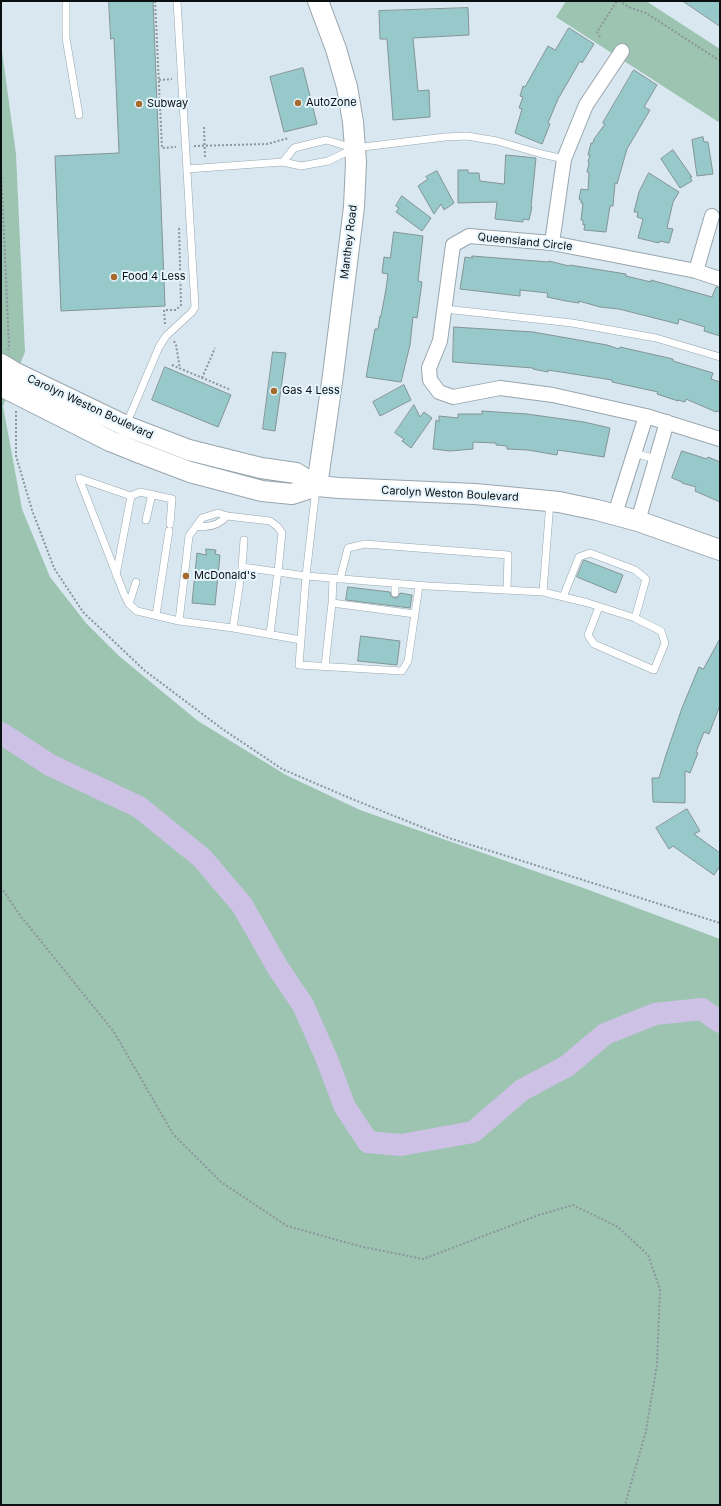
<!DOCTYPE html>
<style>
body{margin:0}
#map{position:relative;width:721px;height:1506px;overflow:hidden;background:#d9e7f0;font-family:Inter,sans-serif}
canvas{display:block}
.frame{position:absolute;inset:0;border:2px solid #0a0f11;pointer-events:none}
</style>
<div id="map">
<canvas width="721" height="1506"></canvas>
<div class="frame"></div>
</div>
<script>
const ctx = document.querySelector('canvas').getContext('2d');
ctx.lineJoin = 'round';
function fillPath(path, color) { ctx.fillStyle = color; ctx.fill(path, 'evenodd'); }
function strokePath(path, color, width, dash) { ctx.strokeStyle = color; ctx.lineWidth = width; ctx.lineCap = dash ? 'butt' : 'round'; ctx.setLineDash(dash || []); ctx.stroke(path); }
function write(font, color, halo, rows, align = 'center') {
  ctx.font = font + ' Inter,sans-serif'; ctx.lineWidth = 4; ctx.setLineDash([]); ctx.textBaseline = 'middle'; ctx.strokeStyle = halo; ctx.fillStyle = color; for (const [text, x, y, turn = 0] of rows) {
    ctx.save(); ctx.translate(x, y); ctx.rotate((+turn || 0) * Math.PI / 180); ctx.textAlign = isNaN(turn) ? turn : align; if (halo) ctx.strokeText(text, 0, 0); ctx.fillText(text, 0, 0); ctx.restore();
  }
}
const green = new Path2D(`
 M566,1H646L720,49V123L556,17Z
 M1,44L16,154L25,352L3,406L22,509L50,577L86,623L119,656L198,721L286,775L360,810L589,890L720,939V1505H1Z`);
const river = new Path2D(`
 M1,733L50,765L139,807L202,858L242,905L278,968L303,1005L326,1057L345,1107L368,1142L401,1145L473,1132L522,1090L567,1066L605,1034L655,1014L702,1009L720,1022`);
const building = new Path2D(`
 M109,1H153L165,306L61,311L55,156L119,153L114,38L111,39Z
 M683,1H720V26Z
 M468,8L469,35L413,38L418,91L429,90L430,117L393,120L387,39H380L379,11Z
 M569,28L594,44L582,63L580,61L558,99L548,123L550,124L542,144L515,133L522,109L519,108L523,97L520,96L523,86L525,87L548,46L555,50Z
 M303,68L317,124L284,132L270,77Z
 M634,70L657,85L644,107L650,110L627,149L617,184L615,183L613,206H610L606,232L584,230L585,224L583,225V220H581L583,203H581V200L579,199L581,189L588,190L589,173L587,172L589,163L588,162L590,155H588L591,143H593L594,139L605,124L603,123Z
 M703,137L704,142H708L713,174L697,176L692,140Z
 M673,150L692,177H690L692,181L680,188L661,159Z
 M506,155L536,158L531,207H532L529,220L523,219V222L495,219L497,202L458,203V170H468V173H479L480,181L504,184Z
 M437,171L454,203L444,210L441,204L434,214L418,186L428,179L426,177Z
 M649,173L679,192L673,202L667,228L673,229L669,243L660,241L659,243L638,238L643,219L637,217L638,212H634L639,192Z
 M402,196L431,218L422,231L396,212L399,208L396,206Z
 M394,232L423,236L418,281L422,282L419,304L417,318L413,317L410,345L401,382L366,377L375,329H378L380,316H381L386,289L388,274L382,273L384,257L390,258Z
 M472,256L549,262V261L569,266L570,265L626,274V276L651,282V280L658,282L712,297L716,287H720V336L704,331L705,327L679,319L678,324L619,309L600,307L579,301V303L566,301L547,297L548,293L520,290V296L460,289L465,257L472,258Z
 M454,327L533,332L607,345L619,349L620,347L673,359V361L713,373L711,379L720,382V412L717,411L716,412L686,399L685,402L678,400V401L657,394L658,392L612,382V380L548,370V372L533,369V368L453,362Z
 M273,352L286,353L275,431L263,429Z
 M165,367L231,395L218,427L152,400Z
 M404,385L411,400L380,416L373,402Z
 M414,405L420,417L424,412L432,418L411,448L402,441L404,439L395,433Z
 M482,411L527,414L584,422L610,428L604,457L558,450L557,455L528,450L507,449V446L496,445V443L473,442V449L450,451L433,449L436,420L439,422V416L458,418V414H482Z
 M682,451L707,459L708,457L720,462V502L695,491L696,487L682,483V482L672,478Z
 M206,549L216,550L215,554L220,555L215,605L192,603L197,553L206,555Z
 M584,560L623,575L616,593L577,577Z
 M348,587L390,592L391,596L395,598L398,597L400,593L412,595L410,608L346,600Z
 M361,636L400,641L397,665L358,661Z
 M720,639V705L709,734L704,732L696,752L698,753L690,773L685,771V803L653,802L652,778H659L666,755L682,708L699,667L703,669Z
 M687,809L700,831L694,834L720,853V866L714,875L673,846L669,849L656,828Z`);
const path = new Path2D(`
 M155,1L162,148L176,147
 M619,1L631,8L646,13L720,61
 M600,37L597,32L617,1
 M159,80L172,79
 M204,127L205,158
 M194,146L267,144L289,138
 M1,169L9,346L8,350
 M165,324L164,310H176L181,305L179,226
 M174,341L176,345L180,369
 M172,365L231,390
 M202,378L215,348
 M16,411V456L32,510L54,568L83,612L144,670L221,728L282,769L352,799L449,838L720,923
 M1,887L19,914L114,1032L173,1134L221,1182L287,1226L359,1246L423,1259L539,1215L573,1205L618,1227L648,1255L660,1289L657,1364L646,1431L625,1505`);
const lane = new Path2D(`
 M66,1V38L79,115
 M283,162L294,148L326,140L353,148
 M187,169L283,162L301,166L328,161L355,148L445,137L467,136L497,141L542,154L564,159
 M445,309L572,323L656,338L720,357
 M126,425L159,347L166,336L192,312L195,307L177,1
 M634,453L656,459
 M316,488L306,576L428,586L543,592L588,603L635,618L661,631L665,643L654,670L594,644L588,635L599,607
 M146,520L152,494
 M170,524L172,499L140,492L131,496L79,478L124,594L129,604L137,611L179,621L233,628
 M196,526C208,528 219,525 227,516
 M242,567L244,540
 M116,575L131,496
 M333,578L332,603L415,614
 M340,579L348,548L365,544L508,555L507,590
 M543,592L550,502
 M395,593V584
 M563,597L579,557L590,553L635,570L646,579L635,618
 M129,604L136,582
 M156,615L169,531
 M179,621L189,536L202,518L218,513L227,516L270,521L278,527L282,533L278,571L270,634
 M301,640L233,628L242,567L306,576L299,665L402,671L408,661L419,586
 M325,666L332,603`);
const street = new Path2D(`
 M552,243L564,159L586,105L622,51
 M696,271L712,216
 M720,279L696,271L552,243L469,236L453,245L440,341L429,368L430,380L439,392L453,397L500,388L553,395L646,416L720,439
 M615,514L646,416
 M638,521L667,422`);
const secondary = new Path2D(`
 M1,364L16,373L126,426L189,450L261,468L296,473L317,486
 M1,386L110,441L140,453L190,472L262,491L292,494L317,486L339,488L475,494L559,502L597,510L638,521L720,550
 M317,486L333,375L354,207L356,162L353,122L347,87L336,49L318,1`);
const markers = [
 [298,103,4,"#a76a2d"],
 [139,104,4,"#a76a2d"],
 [114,277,4,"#a76a2d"],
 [274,391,4,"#a76a2d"],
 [186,576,4,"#a76a2d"]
];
const poiNames = [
 ["AutoZone",306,103],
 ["Subway",147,104],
 ["Food 4 Less",122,277],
 ["Gas 4 Less",282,391],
 ["McDonald's",194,576]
];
const streetNames = [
 ["Manthey Road",349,242,-83],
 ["Queensland Circle",525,242,6],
 ["Carolyn Weston Boulevard",90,407,25],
 ["Carolyn Weston Boulevard",450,494,3]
];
fillPath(green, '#9dc4b1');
strokePath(river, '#cdc1e6', 22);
fillPath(building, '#97c9ca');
strokePath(building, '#839495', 1);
strokePath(lane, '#98a6ae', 8);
strokePath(street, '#98a6ae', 16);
strokePath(secondary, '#98a6ae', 22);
strokePath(path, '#8b969c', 2, [2, 2]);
strokePath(lane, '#fff', 7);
strokePath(street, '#fff', 14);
strokePath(secondary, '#fff', 20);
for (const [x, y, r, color] of markers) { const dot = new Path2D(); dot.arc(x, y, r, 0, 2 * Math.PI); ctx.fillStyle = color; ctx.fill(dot); strokePath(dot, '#e6f5fd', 1.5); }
write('11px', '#0a0f11', '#e6f5fd', poiNames, 'left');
write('11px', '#0a0f11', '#e6f5fd', streetNames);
</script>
